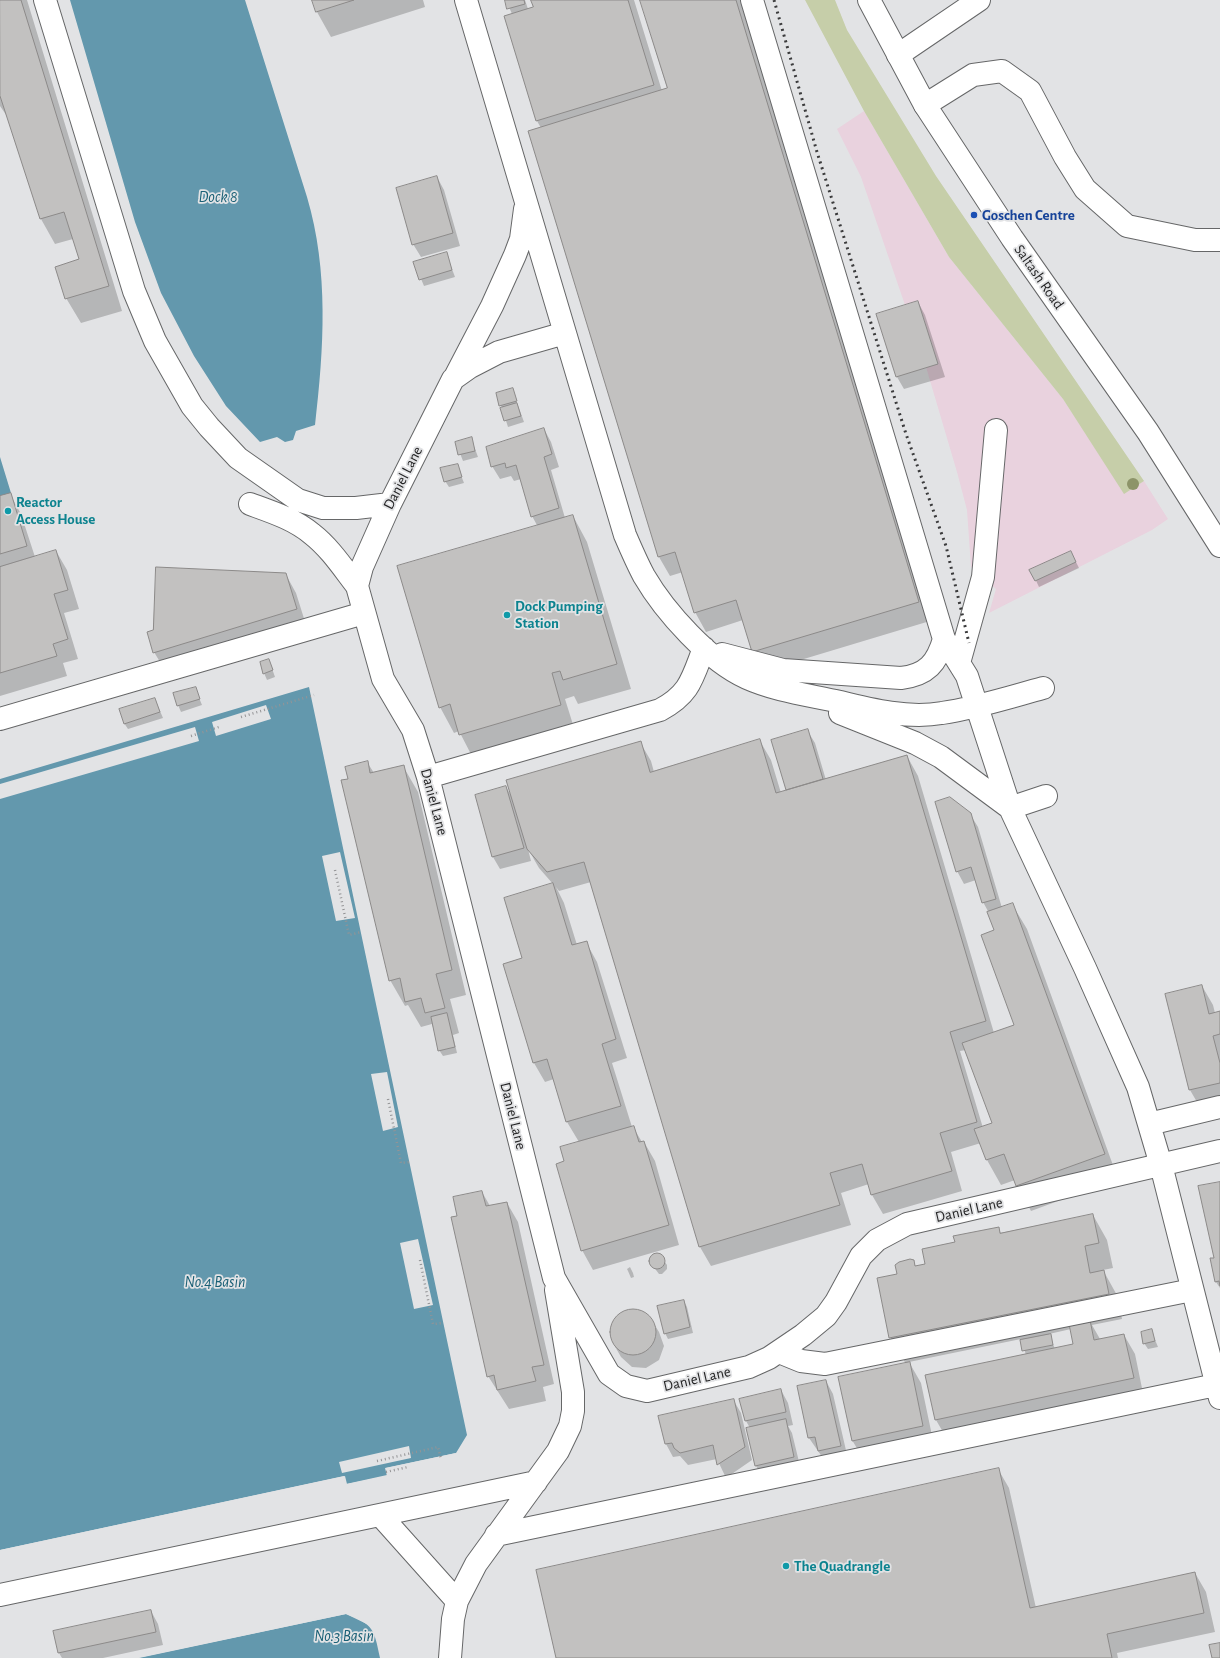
<!DOCTYPE html>
<style>
body{margin:0}
canvas{display:block;background:#e2e3e5}
</style>
<canvas width="1220" height="1658"></canvas>
<script>
const ctx = document.querySelector('canvas').getContext('2d');
ctx.lineJoin = 'round';
function fillPath(path, color) { ctx.fillStyle = color; ctx.fill(path, 'evenodd'); }
function strokePath(path, color, width, dash) { ctx.strokeStyle = color; ctx.lineWidth = width; ctx.lineCap = dash ? 'butt' : 'round'; ctx.setLineDash(dash || []); ctx.stroke(path); }
function write(font, color, halo, rows, align = 'center') {
  ctx.font = font + ' "Alegreya Sans",sans-serif'; ctx.lineWidth = 3.5; ctx.setLineDash([]); ctx.textBaseline = 'middle'; ctx.strokeStyle = halo; ctx.fillStyle = color; for (const [text, x, y, turn = 0] of rows) {
    ctx.save(); ctx.translate(x, y); ctx.rotate((+turn || 0) * Math.PI / 180); ctx.textAlign = isNaN(turn) ? turn : align; if (halo) ctx.strokeText(text, 0, 0); ctx.fillText(text, 0, 0); ctx.restore();
  }
}
const industrial = new Path2D(`
 M864,111L949,257L1063,399L1124,493L1144,481L1168,519L1152,530L989,613L996,589L971,567L967,510L957,472L926,367L938,363L918,301L905,305L861,177L837,129Z`);
const green = new Path2D(`
 M805,0H835L847,30L936,176L1144,481L1124,494L1063,399L949,257L864,111Z`);
const water = new Path2D(`
 M70,0H245L307,197C329,271 324,349 315,425L296,431L293,440L285,442L277,437L260,442L226,406L194,356L161,293L135,222Z
 M0,457L11,493L0,496Z
 M309,687L467,1435L456,1453L386,1468L387,1475L346,1484L344,1476L0,1550V779Z
 M346,1614C374,1625 374,1629 380,1658H139Z`);
const pier = new Path2D(`
 M266,705L271,719L216,736L212,722Z
 M195,727L199,741L0,799V784Z
 M340,852L355,918L336,921L322,856Z
 M387,1072L398,1127L383,1131L371,1074Z
 M418,1239L433,1305L414,1309L400,1243Z
 M409,1446L411,1458L342,1473L339,1462Z
 M456,1453L455,1455L388,1469L389,1476L388,1477L346,1486L343,1478L0,1552V1550L345,1476L347,1484L387,1476L385,1468Z
 M345,1612L358,1617L370,1623L369,1625L346,1614L137,1658L138,1656Z`);
const shadow = new Path2D(`
 M0,0H27L122,311L81,323L66,298L80,260L73,239L55,244L41,219L11,122L0,106Z
 M313,0H423L425,7L331,37L317,12Z
 M506,0H525L528,9L534,7L532,0H634L662,91L668,89L641,0H740L930,621L764,671L753,652L743,620L706,632L695,612L683,572L670,576L659,557L541,128L537,121L505,16L512,14Z
 M437,177L444,190L460,246L421,257L413,244Z
 M446,253L455,277L424,286L414,262Z
 M918,302L925,315L945,377L904,389L897,377Z
 M512,389L524,422L508,427L497,393Z
 M544,429L551,442L559,467L551,470L565,518L573,516L587,542L631,689L578,704L574,696L565,699L575,731L474,760L459,731L454,733L440,707L538,527L532,516L521,479L514,481L511,476L500,479L492,466Z
 M471,438L478,457L463,461L456,443Z
 M457,465L464,483L449,487L445,481Z
 M10,494L21,514L35,557L56,551L67,570L79,609L64,613L78,659L63,663L67,676L0,696V497Z
 M1074,558L1079,568L1039,587L1031,570Z
 M285,573L296,593L307,628L166,672L154,652Z
 M269,660L275,677L267,680L264,673Z
 M195,688L202,705L181,712L178,705Z
 M155,699L163,718L128,729L124,723Z
 M807,730L815,743L826,780L907,756L918,776L994,1033L1015,1025L995,931L989,913L983,902L976,880L964,884L957,871L970,814L978,827L1002,908L1012,904L1027,929L1118,1179L1031,1211L1015,1180L1001,1185L987,1160L981,1143L951,1152L962,1191L883,1214L872,1195L869,1184L841,1193L851,1225L711,1266L700,1247L591,882L559,891L556,887L564,903L577,945L586,942L597,962L627,1058L612,1063L632,1127H633L642,1142H644L655,1161L679,1245L593,1270L582,1250L565,1162L579,1142L567,1122L554,1079L545,1082L534,1063L505,965L523,959L553,884L539,868L528,849L531,861L500,869L493,857L506,787L512,797L640,742L651,761L654,772L760,741L771,760L781,793L787,790L772,740ZM966,1050L993,1124L983,1128L960,1051Z
 M367,762L374,773L403,766L418,792L466,995L450,999L459,1033L453,1035L457,1053L443,1056L439,1050L432,1024L421,1027L408,1005L405,1006L390,980L350,779Z
 M1202,986L1213,1005L1215,1013L1220,1012V1104L1201,1109L1190,1090Z
 M1220,1183V1288L1216,1282L1215,1258Z
 M482,1192L490,1206L507,1203L518,1222L554,1384L543,1387L546,1401L509,1409L488,1376Z
 M1093,1215L1107,1240L1113,1268L1103,1270L1118,1297L1122,1319L1092,1325L1100,1339L1124,1335L1135,1354L1144,1398L947,1439L936,1420L1026,1355L1021,1339L909,1362L921,1383L934,1445L864,1460L852,1440L906,1364L890,1337L898,1275L913,1261L916,1267L926,1265L956,1243L998,1228L1001,1233ZM1071,1329L1075,1345L1055,1349L1049,1334Z
 M655,1254L660,1255L667,1265V1269L662,1274H659L650,1262V1258Z
 M630,1267L633,1273L634,1277L631,1278L628,1271L627,1269Z
 M684,1301L687,1307L693,1333L668,1339L665,1333Z
 M639,1311L651,1319L659,1332L664,1346L659,1360L646,1368L632,1367L621,1357L613,1343L611,1328L618,1316L624,1312Z
 M1151,1330L1158,1347L1148,1349L1144,1343Z
 M826,1381L833,1394L848,1459L827,1464L809,1438L799,1387Z
 M781,1390L788,1403L793,1425L788,1426L792,1433L801,1470L764,1478L756,1466L750,1428L746,1421Z
 M734,1401L741,1413L752,1460L726,1478L717,1459L688,1465L680,1456L673,1457L666,1444L660,1417Z
 M998,1469L1009,1488L1036,1608L1195,1573L1206,1592L1215,1632L1117,1653L1118,1658H557Z
 M151,1611L158,1624L163,1645L103,1658H62L59,1653L54,1632Z`);
const building = new Path2D(`
 M0,0H21L109,286L65,299L55,267L79,259L64,212L40,219L0,96Z
 M312,0H354L316,12Z
 M505,0H524L525,4L507,9Z
 M531,0H628L654,85L536,121L504,16L533,7Z
 M640,0H736L919,602L752,652L736,600L694,613L675,552L658,557L528,131L667,88Z
 M437,176L453,233L412,245L396,188Z
 M447,252L452,270L419,280L413,262Z
 M918,301L938,364L896,377L876,314Z
 M513,388L517,401L499,406L496,393Z
 M517,403L521,416L504,421L500,408Z
 M544,428L552,454L544,457L559,508L531,517L516,465L506,468L505,463L491,467L486,447Z
 M472,437L475,451L458,455L455,442Z
 M458,464L462,477L444,482L440,468Z
 M11,493L27,546L0,554V496Z
 M573,515L617,664L563,680L560,671L552,673L561,705L459,735L450,704L439,708L397,566Z
 M56,550L68,590L54,594L68,639L53,644L57,656L0,673V567Z
 M1071,551L1076,562L1035,581L1029,570Z
 M156,567L286,573L297,609L153,653L147,632L153,630Z
 M269,659L273,670L263,674L260,662Z
 M196,687L200,699L177,706L173,693Z
 M155,698L160,712L124,724L119,709Z
 M808,729L823,779L786,790L771,740Z
 M760,739L776,793L907,755L986,1021L950,1032L977,1122L940,1133L952,1171L871,1195L862,1164L830,1173L840,1205L699,1247L584,862L547,872L527,849L506,780L641,741L650,772Z
 M368,761L370,773L404,765L452,970L436,974L445,1008L425,1013L421,998L405,1002L400,978L389,981L341,780L348,779L345,767Z
 M506,786L524,848L492,857L475,795Z
 M950,797L971,813L996,899L982,903L971,867L956,872L935,802Z
 M553,883L572,945L587,941L616,1039L602,1044L621,1106L566,1122L547,1059L533,1063L503,964L522,958L504,898Z
 M1013,903L1105,1154L1016,1186L1004,1154L986,1160L974,1129L992,1123L962,1043L1014,1025L981,935L994,930L987,912Z
 M1202,985L1209,1014L1220,1011V1034L1213,1036L1220,1063V1083L1189,1090L1165,994Z
 M447,1013L455,1047L438,1051L431,1017Z
 M634,1126L639,1142L644,1141L669,1225L581,1251L556,1164L564,1161L560,1147Z
 M1220,1182V1286L1219,1281L1215,1282L1210,1258H1214L1198,1186Z
 M482,1191L486,1206L507,1202L544,1365L532,1367L536,1381L497,1390L494,1375L487,1377L451,1217L457,1216L453,1197Z
 M1093,1214L1099,1243L1085,1246L1090,1273L1104,1270L1109,1294L889,1338L877,1278L897,1274L895,1265L899,1262L910,1259L914,1260L915,1266L925,1264L922,1249L955,1242L953,1236L999,1227L1000,1233Z
 M649 1261a8 8 0 1 1 16 0a8 8 0 1 1-16 0Z
 M684,1300L690,1327L664,1334L657,1306Z
 M610 1332a23 23 0 1 1 46 0a23 23 0 1 1-46 0Z
 M1090,1320L1094,1340L1124,1334L1134,1378L935,1420L925,1375L1073,1344L1069,1324Z
 M1152,1329L1155,1341L1143,1344L1141,1332Z
 M1051,1334L1053,1345L1022,1351L1020,1340Z
 M910,1362L923,1426L852,1441L838,1377Z
 M826,1380L841,1446L818,1451L815,1437L808,1438L797,1386Z
 M781,1389L786,1412L745,1421L739,1399Z
 M734,1399L745,1447L717,1465L713,1445L680,1453L674,1448L672,1443L665,1444L658,1416Z
 M786,1419L794,1457L755,1466L746,1428Z
 M999,1468L1030,1608L1195,1572L1204,1613L1107,1634L1112,1658H556L536,1570Z
 M151,1610L156,1632L58,1653L53,1631Z
 M1220,1643V1658H1212L1209,1645Z`);
const path = new Path2D(`
 M241,717L314,695
 M191,736L219,727
 M335,870L349,935L361,932
 M388,1099L401,1163L409,1162
 M420,1260L433,1324L443,1323
 M377,1461L438,1447L441,1459
 M386,1472L408,1467`);
const minor = new Path2D(`
 M45,0L134,291L155,341L192,406L209,427L238,458L298,500L323,508H356L390,504
 M466,0L625,535C631,549 637,563 644,576C665,612 709,661 747,678C776,691 809,695 840,702C872,710 909,719 942,713C976,708 1010,697 1043,688
 M752,0L944,639L967,676L1010,808L1085,968L1138,1087L1161,1165L1220,1398
 M898,55L979,0
 M925,105L973,75L1002,71L1030,91L1065,157L1085,189L1127,226L1195,240H1220
 M565,333L499,352L470,367L453,379L390,504L362,567L357,586L383,679L413,730L428,777L554,1278L609,1374L626,1386L647,1391L749,1367L769,1358L803,1335L826,1316L836,1302L861,1256L877,1240L907,1224L1220,1151
 M455,377L492,306L515,255L521,239L525,209
 M250,504C272,512 294,519 312,534C330,548 343,568 357,586
 M722,654L783,670L901,678C927,675 937,663 944,639
 M959,663L983,577L996,430
 M840,713L915,743L941,757L1010,808
 M0,719L364,613
 M428,777L660,710C690,694 692,679 704,648
 M1010,808L1046,796
 M1149,1124L1220,1107
 M779,1352L801,1361L825,1364L1192,1290
 M381,1516L457,1601L453,1619L450,1658
 M496,1535L1216,1385
 M0,1595L536,1482
 M457,1601L476,1564L558,1451L570,1426L573,1411V1392L556,1290`);
const major = new Path2D(`
 M869,0L925,105L1012,238L1148,432L1220,546`);
const rail = new Path2D(`
 M774,0L817,152L906,434L946,546L969,643`);
const trees = [
 [1133,484]
];
const markers = [
 [974,215,4,"#1a4fb4"],
 [8,511,4,"#0f9aa8"],
 [507,615,4,"#0f9aa8"],
 [786,1566,4,"#0f9aa8"]
];
const transitNames = [
 ["Goschen Centre",982,215]
];
const streetNames = [
 ["Saltash Road",1039,277,55],
 ["Daniel Lane",403,478,-63],
 ["Daniel Lane",434,802,75],
 ["Daniel Lane",513,1116,76],
 ["Daniel Lane",969,1210,-13],
 ["Daniel Lane",697,1379,-13]
];
const cultureNames = [
 ["Reactor",16,502],
 ["Access House",16,519],
 ["Dock Pumping",515,606],
 ["Station",515,623],
 ["The Quadrangle",794,1566]
];
const waterNames = [
 ["Dock 8",218,197],
 ["No.4 Basin",215,1282],
 ["No.3 Basin",344,1636]
];
fillPath(industrial, '#e9d2de');
fillPath(green, '#c6cea9');
fillPath(water, '#6398ad');
fillPath(pier, '#e2e3e5');
fillPath(shadow, '#0003');
fillPath(building, '#c2c1c0');
strokePath(building, '#8c8a89', 1);
strokePath(minor, '#666768', 24);
strokePath(major, '#666768', 24);
strokePath(path, '#949496', 2.5, [1, 3]);
strokePath(minor, '#fff', 22);
strokePath(major, '#fff', 22);
strokePath(rail, '#3b3b3c', 3, [2, 4]);
ctx.fillStyle = '#8d9469';
for (const [x, y] of trees) { ctx.beginPath(); ctx.arc(x, y, 6, 0, 2 * Math.PI); ctx.fill(); }
for (const [x, y, r, color] of markers) { const dot = new Path2D(); dot.arc(x, y, r, 0, 2 * Math.PI); ctx.fillStyle = color; ctx.fill(dot); strokePath(dot, '#e2e3e5', 1.5); }
write('bold 15px', '#164399', '#e2e3e5', transitNames, 'left');
write('15px', '#242425', '#e2e3e5', streetNames);
write('bold 15px', '#0d838f', '#e2e3e5', cultureNames, 'left');
write('italic 16px', '#1a6076', '#e2e3e5', waterNames);
</script>
